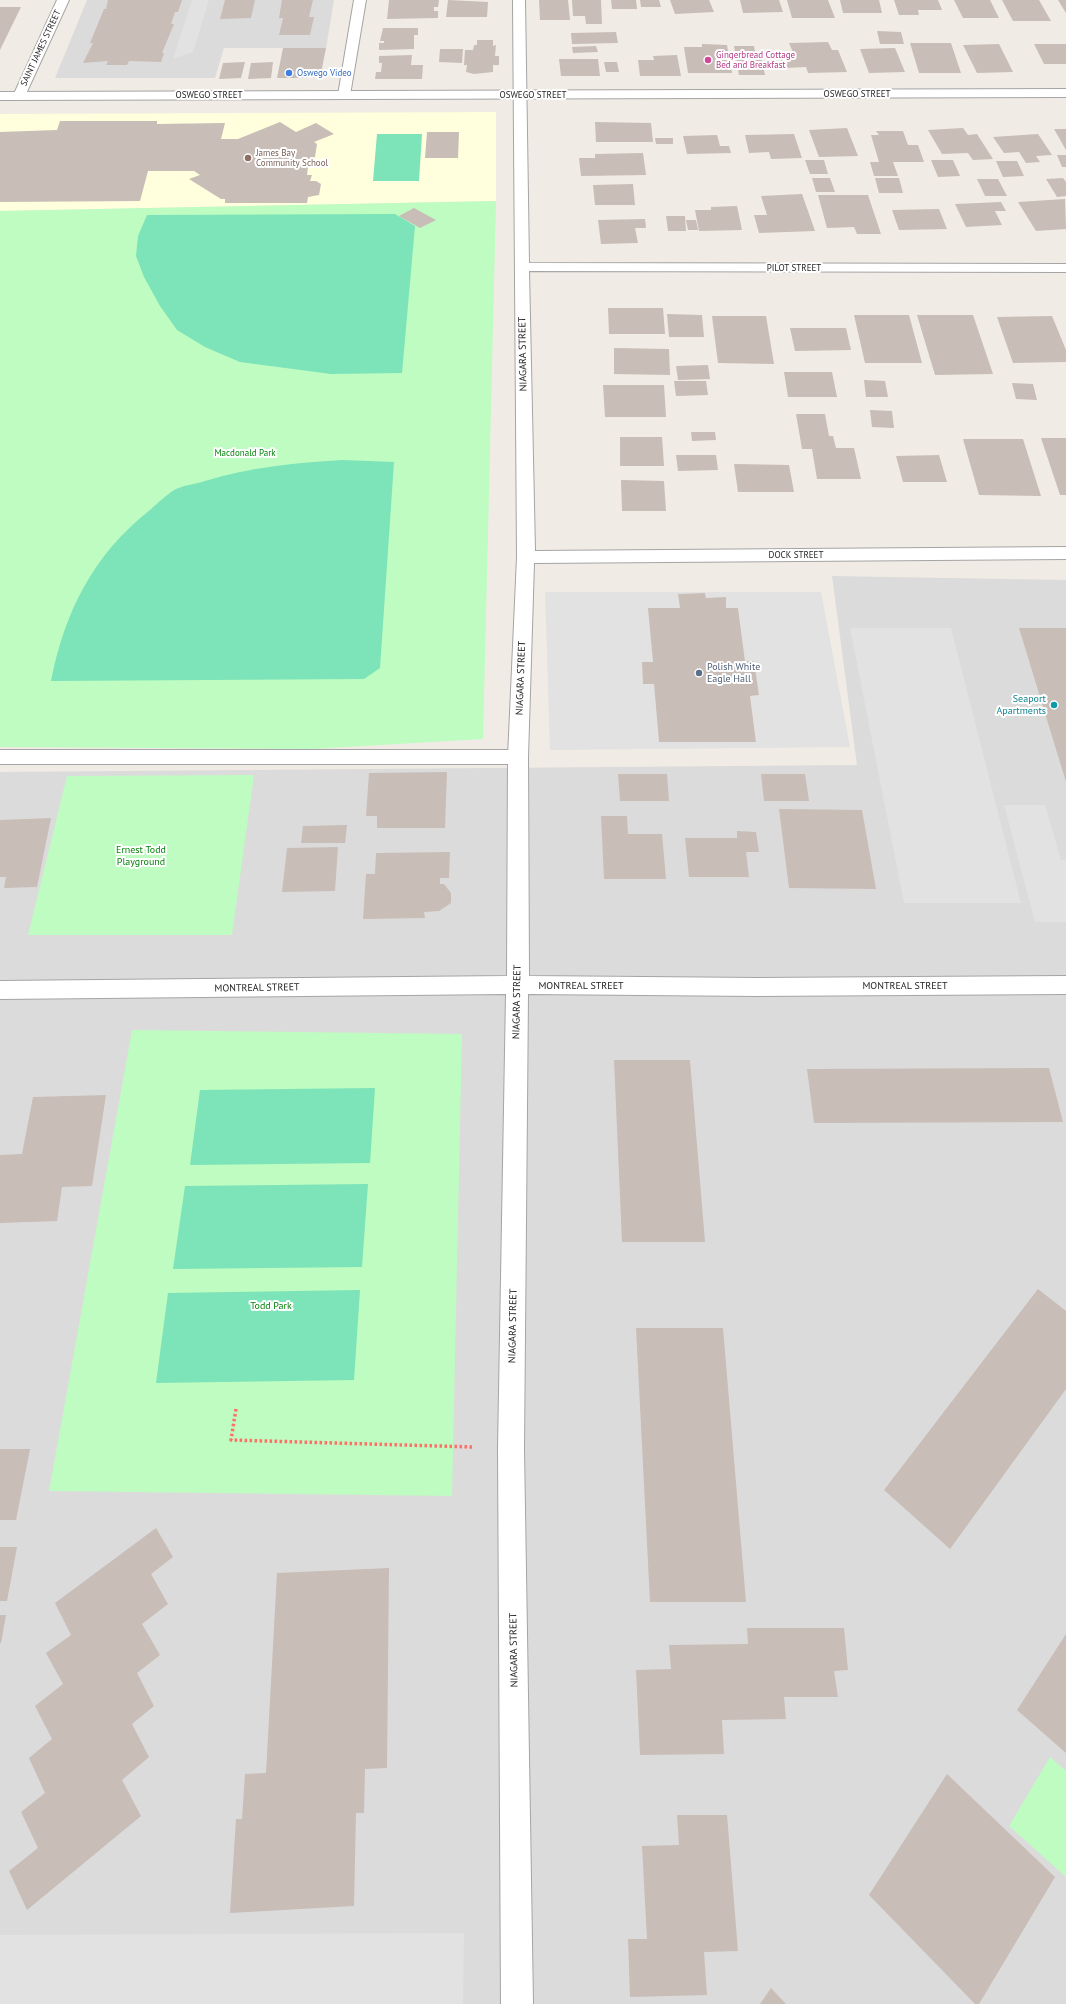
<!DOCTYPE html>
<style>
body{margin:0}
canvas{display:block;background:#f0ebe4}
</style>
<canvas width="1066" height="2004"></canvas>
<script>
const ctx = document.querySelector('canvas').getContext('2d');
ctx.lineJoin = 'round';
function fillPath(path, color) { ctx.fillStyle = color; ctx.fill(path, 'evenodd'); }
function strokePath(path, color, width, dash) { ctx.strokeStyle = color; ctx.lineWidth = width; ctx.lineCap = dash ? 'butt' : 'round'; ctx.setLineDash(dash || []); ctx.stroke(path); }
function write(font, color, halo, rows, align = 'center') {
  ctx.font = font + ' "PT Sans",sans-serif'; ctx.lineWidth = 4; ctx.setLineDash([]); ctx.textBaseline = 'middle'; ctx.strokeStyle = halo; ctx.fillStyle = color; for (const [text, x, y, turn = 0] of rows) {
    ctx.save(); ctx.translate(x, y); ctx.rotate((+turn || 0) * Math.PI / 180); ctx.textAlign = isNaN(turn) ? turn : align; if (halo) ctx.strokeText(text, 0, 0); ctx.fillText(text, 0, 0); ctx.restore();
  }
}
const residential = new Path2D(`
 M87,0H334L326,48H224L215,78H55Z
 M832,576L1066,580V2004H0V772L857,765Z`);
const education = new Path2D(`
 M496,112V201L0,211V114Z`);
const park = new Path2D(`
 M496,201L483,739L311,749L0,747V211Z
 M254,775L232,935H28L67,776Z
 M132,1030L462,1034L452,1496L49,1491Z
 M1050,1757L1066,1771V1877L1009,1826Z`);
const pitch = new Path2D(`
 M377,134H422L419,181H373Z
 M395,214L415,226L402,373L331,374L240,362L205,347L177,330L160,306L144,277L136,256L138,236L147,215Z
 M342,460L394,462L380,668L364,679L51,681C65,611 93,555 150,510C158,503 167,494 176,489C185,485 196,484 205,481C250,467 295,463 342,460Z
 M375,1088L370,1163L190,1165L200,1090Z
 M368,1184L362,1267L173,1269L185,1186Z
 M360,1290L354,1380L156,1383L168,1293Z`);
const parking = new Path2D(`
 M192,0H209L193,52L173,59Z
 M545,592H821L850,747L550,750ZM705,593L706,598H725L726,608H738L745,661H754L759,695L750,696L756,742H659L654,684H643L642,662H653L649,608H680L678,594Z
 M850,628H951L1021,903H904Z
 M1004,805H1045L1061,860H1066V922H1035Z
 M464,1933L463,2004H0V1935Z`);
const building = new Path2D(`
 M108,0H182L178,12H175L171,24H174L162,53H164L161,62L129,61L127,65H106L108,61L83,63L93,43H90L104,9H106Z
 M225,0H255L251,18L220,19Z
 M282,0H313L309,17H314L310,35H279L283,18H279Z
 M389,0H439L438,7H434V11H438V18L387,19Z
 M448,0L488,2L487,17H446Z
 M539,0H568L570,20H540Z
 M572,0H601L602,24H586L585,16H573Z
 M611,0H636L637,9H612Z
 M640,0H659L661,7H641Z
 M670,0H709L714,12L675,14Z
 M740,0H779L783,12L743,13Z
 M787,0H828L835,18H792Z
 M840,0H879L882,13H843Z
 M894,0H938L942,10H918L919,15H899Z
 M954,0H990L999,18H963Z
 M1002,0H1039L1051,21H1013Z
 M1058,0H1066V13Z
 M0,7H21L0,50Z
 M383,28H418V35H414V49L379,50V43H384V41H380Z
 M877,31L901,32L904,44H880Z
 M616,32L618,43L572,44L571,33Z
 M477,40H493V46L496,45L495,56H499V65H493V72L474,74L466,72L467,65H464L465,50H473L474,45H477Z
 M828,42L832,50H838L847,72L808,73L806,67L784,68L779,55H794L789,43Z
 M910,43H951L961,73H919Z
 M702,44L727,45L732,73H688L684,47H702Z
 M999,44L1013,72L977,73L963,45Z
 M1034,44H1066V64H1044Z
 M596,46L598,52L573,53L572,47Z
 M734,46H754L755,52H760L765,75H739Z
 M283,48H326L320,78H277Z
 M895,48L905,72L869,73L860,49Z
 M440,49H463L462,63L439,62Z
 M412,55L411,65H423L422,79H375L376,72H381L382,63H379V56Z
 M677,55L681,76H640L638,60H654L653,56Z
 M559,59H598L600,76H561Z
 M245,62L241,78L219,79L223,63Z
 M273,62L271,78L248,79L251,63Z
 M604,62H617L619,72H606Z
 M60,121H157V124L225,123L221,139H238L280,122L296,132L316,123L334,134L314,142L317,144L315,157L309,159L307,175H312L310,181H316L321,184L319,195L308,197L307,203H225V199H221L189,179L200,175L194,171H148L140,201L0,202V132L57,130Z
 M595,122L651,123L653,142H596Z
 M847,128L858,156L819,157L809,130Z
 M963,128L968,135L977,134L993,159L973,160L968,153L942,154L928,130Z
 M1054,129H1066V150Z
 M876,131H903L908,145H918L924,162H893L898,176H874L870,162H879L871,135H879Z
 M427,132H459L458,158H425Z
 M794,134L802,158L771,159L769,152L749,153L745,135Z
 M1038,134L1052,155L1036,156L1040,162L1026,163L1019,152L1004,153L993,137Z
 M717,135L720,146H729L731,153L687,154L683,136Z
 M655,138H673V144H656Z
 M643,153L646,175L581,176L579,158H595V154Z
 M1057,155H1066V167H1062Z
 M805,160H824L828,174H810Z
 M931,160H953L960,176L938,177Z
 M996,161H1017L1024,176L1003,177Z
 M812,178H830L835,192H816Z
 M875,178H899L903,193H879Z
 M1063,178L1066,182V196L1057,197L1046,179Z
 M977,179H998L1007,196H985Z
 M633,184L635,205H595L593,185Z
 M802,194L815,231L759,233L754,215H767L761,196Z
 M818,195H868L881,234H857L854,227L827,228Z
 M1065,199L1066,229L1036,231L1018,202Z
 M1001,202L1006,211H995L1002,225L966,227L955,204Z
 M737,206L742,230L699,231L695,210H711V207Z
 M414,208L436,220L420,228L399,216Z
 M939,209L947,229L899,230L892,210Z
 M666,216H685L686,231H668Z
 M645,219L646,228H635L638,243L601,244L598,220Z
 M686,220H696L698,230H688Z
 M608,308H663L665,334H609Z
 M667,314L702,315L704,337H669Z
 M854,315H909L922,363H865Z
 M917,315H973L993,374L935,375Z
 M712,316H766L774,364L718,363Z
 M1052,316L1066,350V362L1013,363L997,317Z
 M790,328H846L851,350L795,351Z
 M614,348L669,349L670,375L614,374Z
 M708,365L710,379L678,380L676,366Z
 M784,372H832L837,397H788Z
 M864,380L885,381L888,397H866Z
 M674,381H706L708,395L676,396Z
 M1012,383L1033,384L1037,400L1016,399Z
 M603,385H664L666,417H605Z
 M870,410L892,411L894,428L872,427Z
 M796,414H825L829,436H833L836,448H854L861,479H817L812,449H802Z
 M691,432H715L716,440L692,441Z
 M620,437H662L664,466H620Z
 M1041,438H1066V495H1060Z
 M963,439H1023L1041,496L979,495Z
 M676,455H716L718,470L678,471Z
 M939,455L947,482H903L896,456Z
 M734,464L789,465L794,492H738Z
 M621,480L664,481L666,511H622Z
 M705,593L706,598L726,597V608H738L745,661H754L759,695L750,696L756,742H659L654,684H643L642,662H653L648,608H680L678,594Z
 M1019,628H1066V782Z
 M447,772L445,828H377V816H366L369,773Z
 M618,774H667L669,801H620Z
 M761,774H805L809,801H764Z
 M779,809L862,810L876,889L789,888Z
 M601,816H627L628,834H662L666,879H604Z
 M51,818L37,887L4,888L6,877H0V820Z
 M347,825L345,843H301L303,826Z
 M737,831L756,832L759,852H746L749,877H689L685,838H737Z
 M338,847L335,891L282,892L287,848Z
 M450,852L449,878H440V884H444L451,893V903L439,911L424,912L425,918L363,919L366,874H375L376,853Z
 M614,1060H690L705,1242H622Z
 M1049,1068L1063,1122L814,1123L807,1069Z
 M106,1095L92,1186L62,1187L57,1221L0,1223V1155L22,1154L33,1097Z
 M1038,1289L1066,1311V1389L950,1549L884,1490Z
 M636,1328H723L746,1602H650Z
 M0,1449H30L16,1520H0Z
 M156,1528L173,1557L151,1574L168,1604L142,1624L160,1655L137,1673L154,1706L132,1724L149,1757L122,1780L141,1816L27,1910L9,1871L38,1848L21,1812L45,1793L29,1758L52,1739L35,1706L63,1684L46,1653L71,1635L55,1603Z
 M0,1547H17L7,1601H0Z
 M389,1568L387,1768L365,1769L364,1813H356L354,1906L230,1913L236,1819H242L245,1774L266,1773L277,1573Z
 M0,1615H6L1,1643H0Z
 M747,1628H844L848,1670L834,1671L838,1697H784L786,1719L722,1720L724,1754L640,1755L636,1670L671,1669L669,1645L748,1644Z
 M1066,1634V1753L1017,1710Z
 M947,1774L1055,1877L979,2004H975L869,1895Z
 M677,1815H727L738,1951L704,1952L707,1995L630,1997L628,1939H647L642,1846L679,1845Z
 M771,1988L786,2004H760Z`);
const path = new Path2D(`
 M236,1409L231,1440L473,1447`);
const service = new Path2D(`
 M0,750H518L525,752L528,757L525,762L518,764H0Z`);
const minor = new Path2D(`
 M57,0H69L25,96L19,100L15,99L13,96Z
 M354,0H366L350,95L344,99L338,95Z
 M513,0H525L529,263L1066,264V272L529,271L535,551L1066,547V559L534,563L528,757L529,976L757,978L1066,976V994L757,996L528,994L524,1448L533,2004H501L498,1448L506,994L0,999V981L507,976L508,757L517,557Z`);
const tertiary = new Path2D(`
 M1066,89V97L0,100V92Z`);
const markers = [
 [708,60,4,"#d1479c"],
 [289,73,4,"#3f7fe0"],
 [248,158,4,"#8d6e63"],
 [699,673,4,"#5c6f8a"],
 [1054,705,4,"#0f9aa8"]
];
const farStreetnames = [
 ["SAINT JAMES STREET",41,48,-65],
 ["OSWEGO STREET",857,94],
 ["OSWEGO STREET",209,95],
 ["OSWEGO STREET",533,95],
 ["PILOT STREET",794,268],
 ["DOCK STREET",796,555]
];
const farHotelnames = [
 ["Gingerbread Cottage",716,55],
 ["Bed and Breakfast",716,65]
];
const farShopnames = [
 ["Oswego Video",297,73]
];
const farEducationnames = [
 ["James Bay",256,153],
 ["Community School",256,163]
];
const farParknames = [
 ["Macdonald Park",245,453]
];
const streetNames = [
 ["NIAGARA STREET",523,354,-91],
 ["NIAGARA STREET",521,678,-88],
 ["MONTREAL STREET",581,986],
 ["MONTREAL STREET",905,986],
 ["MONTREAL STREET",257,988,-1],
 ["NIAGARA STREET",517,1002,-89],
 ["NIAGARA STREET",513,1326,-89],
 ["NIAGARA STREET",514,1650,-91]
];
const serviceNames = [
 ["Polish White",707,667],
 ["Eagle Hall",707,679]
];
const cultureNames = [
 ["Seaport",1046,699],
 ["Apartments",1046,711]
];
const parkNames = [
 ["Ernest Todd",141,850],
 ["Playground",141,862],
 ["Todd Park",271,1306]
];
fillPath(residential, '#dcdbdb');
fillPath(education, '#fffedd');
fillPath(park, '#befcc1');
fillPath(pitch, '#7de3b8');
fillPath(parking, '#e2e2e2');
fillPath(building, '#c8bdb7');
strokePath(service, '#a5a5a5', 2);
strokePath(minor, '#a5a5a5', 2);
strokePath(tertiary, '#a5a5a5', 2);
strokePath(path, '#ff6f65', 3.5, [2.5, 2.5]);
fillPath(service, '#fff');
fillPath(minor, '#fff');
fillPath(tertiary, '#fff');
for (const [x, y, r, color] of markers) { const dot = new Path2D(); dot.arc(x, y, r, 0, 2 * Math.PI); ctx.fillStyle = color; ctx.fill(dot); strokePath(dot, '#fff', 1.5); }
write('9px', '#1e1e1e', '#fff', farStreetnames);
write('9px', '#b23c85', '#fff', farHotelnames, 'left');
write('9px', '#366cbe', '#fff', farShopnames, 'left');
write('9px', '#785e54', '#fff', farEducationnames, 'left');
write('9px', '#05830b', '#fff', farParknames);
write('10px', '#1e1e1e', '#fff', streetNames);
write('10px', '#4e5e75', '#fff', serviceNames, 'left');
write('10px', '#0d838f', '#fff', cultureNames, 'right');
write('10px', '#05830b', '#fff', parkNames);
</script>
